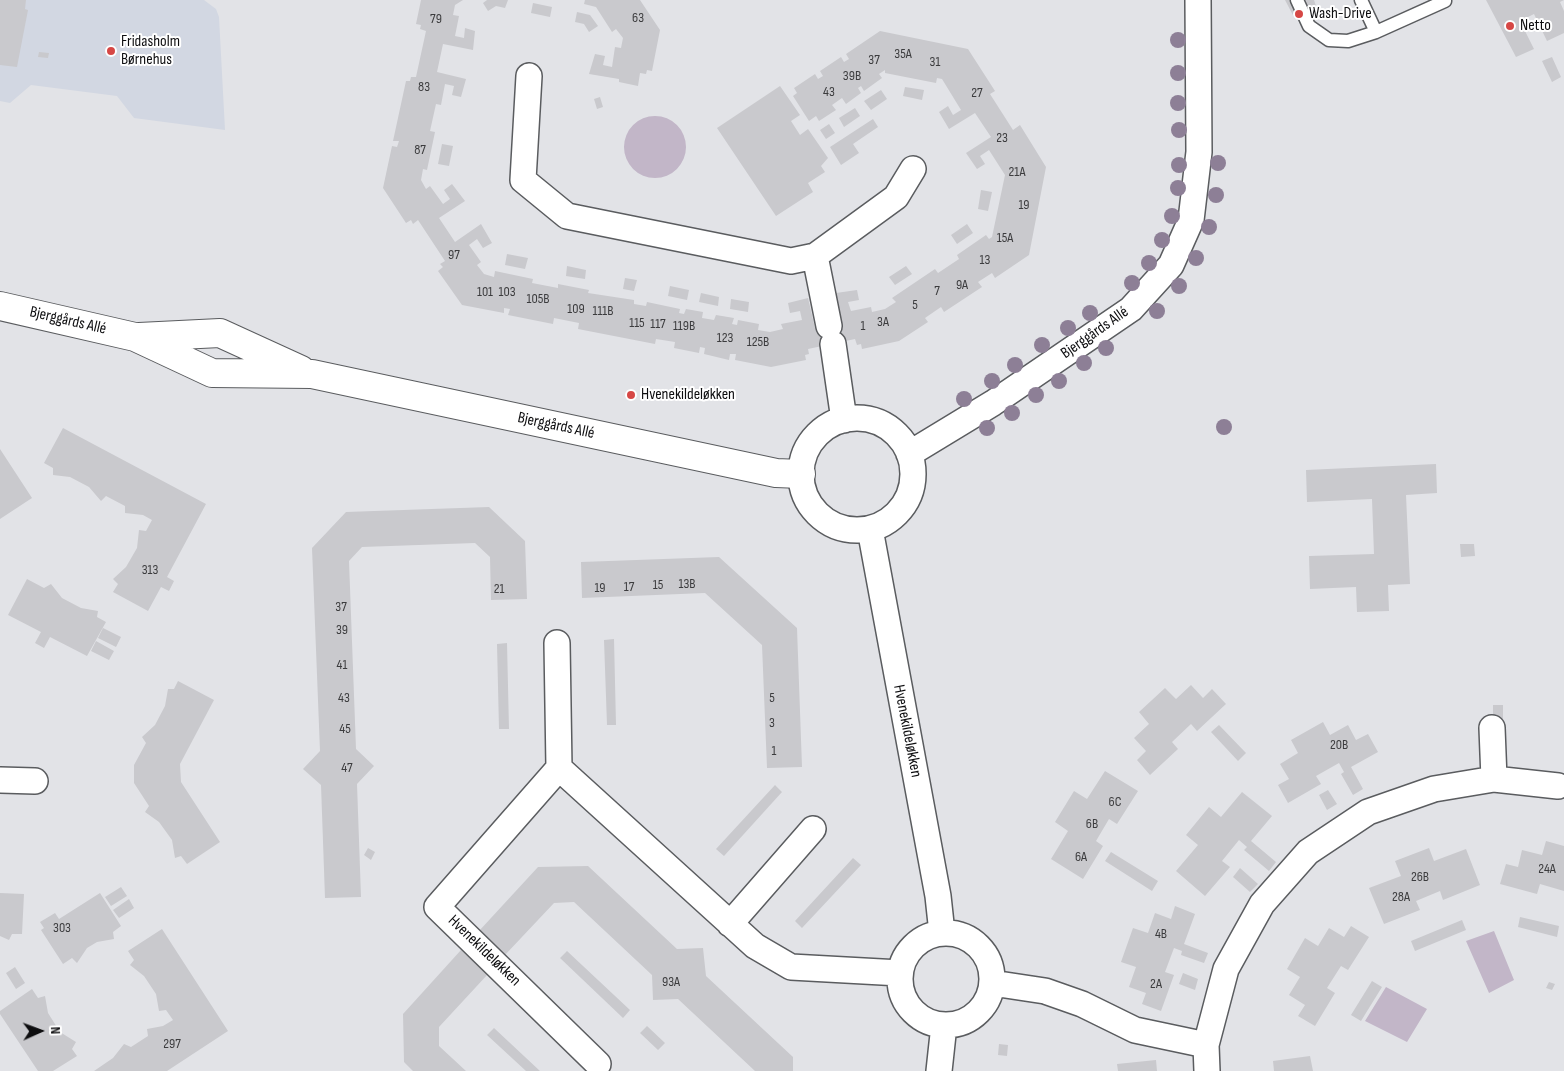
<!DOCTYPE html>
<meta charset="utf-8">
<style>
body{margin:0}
#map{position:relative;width:1564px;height:1071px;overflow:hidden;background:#e2e3e7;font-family:"Sofia Sans Condensed",sans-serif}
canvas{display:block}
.north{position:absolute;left:15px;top:1006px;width:50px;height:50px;-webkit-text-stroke:4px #fff;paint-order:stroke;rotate:88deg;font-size:14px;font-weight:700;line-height:20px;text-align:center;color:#0d0d0f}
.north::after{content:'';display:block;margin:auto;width:18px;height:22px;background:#0d0d0f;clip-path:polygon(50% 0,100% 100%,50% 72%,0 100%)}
</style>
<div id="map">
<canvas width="1564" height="1071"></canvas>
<div class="north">N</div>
</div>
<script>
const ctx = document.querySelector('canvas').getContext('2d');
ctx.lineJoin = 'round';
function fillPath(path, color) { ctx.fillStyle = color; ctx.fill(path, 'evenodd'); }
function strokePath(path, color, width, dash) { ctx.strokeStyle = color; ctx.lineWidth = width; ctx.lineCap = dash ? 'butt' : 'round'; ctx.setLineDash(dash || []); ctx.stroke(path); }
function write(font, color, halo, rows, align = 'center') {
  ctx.font = font + ' "Sofia Sans Condensed",sans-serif'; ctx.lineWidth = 4; ctx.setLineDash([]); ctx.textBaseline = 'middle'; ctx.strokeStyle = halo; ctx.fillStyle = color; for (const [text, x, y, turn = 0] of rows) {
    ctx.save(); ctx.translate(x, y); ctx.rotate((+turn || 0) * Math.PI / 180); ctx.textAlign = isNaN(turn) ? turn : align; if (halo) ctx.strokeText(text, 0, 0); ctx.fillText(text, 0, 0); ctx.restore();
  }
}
const built = new Path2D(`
 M0,0H204L216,9L219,17L225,130L134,118L117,96L31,85L10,103L0,101Z`);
const green = new Path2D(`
 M624 147a31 31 0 1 1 62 0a31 31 0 1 1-62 0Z
 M1494,931L1514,980L1489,993L1466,941Z
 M1386,987L1427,1009L1407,1042L1365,1021Z`);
const building = new Path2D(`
 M0,0H26L25,9L28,10L17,67L0,65Z
 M421,0H463L455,5L453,15L459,16L455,36L464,38L465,28L475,31L473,50L443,44L437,72L466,79L461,97L452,95L454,86L445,84L441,105L436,104L430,131L435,132L427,170L423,169L421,180L426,189L430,186L443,204L450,199L444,190L452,184L465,201L439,218L455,242L481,224L492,243L483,248L477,239L469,245L481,262L477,265L484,274L494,277L495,271L533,279L532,283L558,288V284L589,290L588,293L634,300V304L646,306L647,302L680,309L679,313L684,314L686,309L703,312L702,318L714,320L716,315L734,318L732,324L737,325L738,320L759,324L758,330L770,332L783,329L781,324L802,320L800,311L790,313L788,303L808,298L815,328L818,329L842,323L836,293L857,290L859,300L848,302L851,311L871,307L872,312L885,309L896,302L892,298L935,269L938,273L959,259L957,255L986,235L989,239L992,237L1005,175L989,150L980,156L985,164L977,169L966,153L991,137L975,113L949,129L939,112L948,106L953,115L961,110L942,79L937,78L936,83L885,73V70L879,74L882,78L864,91L861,86L858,88L861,93L846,104L842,98L832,105L836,110L819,121L816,116L809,121L793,96L797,93L794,88L815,74L818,79L823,76L820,71L841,57L844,62L849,59L846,54L880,31L968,49L995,91L990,94L1013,130L1020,125L1046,167L1029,255L995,278L992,273L978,282L982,287L944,312L941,307L925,318L928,322L899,341L862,349L861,344L857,345L855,339L808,349L809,354L805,355L806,360L771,367L735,360L736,354H730L729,360L704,354L705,348L700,347L699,353L674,348L675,342L656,339L655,344L578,329L579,323L554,318L553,324L508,315L510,309L504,308V313L462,305L438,271L443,267L440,264L445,261L418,220L413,224L411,220L406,223L383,188L392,146L397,147L399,141H393L406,81H410L411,77H416L426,31L420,29L421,25L416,24Z
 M487,0H508L505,8L496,6L488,11L483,3Z
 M585,0H640L660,30L652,71L647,70L646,74L640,73L638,86L619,82V79L589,74L595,54L605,56L603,65L612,67L615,47L621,48L623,38L616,29L612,32L596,7L584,4Z
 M1285,0H1314L1317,9L1295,19Z
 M1486,0H1564L1560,2L1564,11V33L1547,41L1534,14L1520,21L1534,49L1516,57Z
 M533,3L552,7L550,17L531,13Z
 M577,12L590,15L598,26L589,32L584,24L575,22Z
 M39,52L49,53L48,58L38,57Z
 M1552,57L1561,77L1552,82L1542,61Z
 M780,86L800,115L791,121L800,135L808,129L828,158L821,166L825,172L808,183L813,192L776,216L717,128Z
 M905,87L924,90L922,100L903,96Z
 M881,90L887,99L871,110L864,101Z
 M600,97L603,107L597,109L594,99Z
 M855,108L860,116L844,127L839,118Z
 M873,119L878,127L853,144L859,153L841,165L830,147Z
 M829,124L835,133L826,139L820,130Z
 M442,144L453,146L449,166L438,164Z
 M981,190L992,192L988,211L978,209Z
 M967,224L973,233L957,244L951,235Z
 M507,254L528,258L525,269L505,265Z
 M567,266L586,270L585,279L566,276Z
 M906,266L912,274L895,285L889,277Z
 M625,278L637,280L634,291L623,289Z
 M670,286L689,290L687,300L668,296Z
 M701,293L719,297L718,306L699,302Z
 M731,299L749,302L748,312L730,309Z
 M63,428L206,504L167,577L174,581L169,591L161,587L148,611L113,592L118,584L113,579L126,567L137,548L139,530L146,531L152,520L143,515L125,513V506L106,496L101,501L89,487L70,477L53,475V468L44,463Z
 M0,449L32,498L0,519Z
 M1436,464L1437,493L1406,495L1410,584L1388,585L1389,611L1357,612L1356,587L1310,589L1309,556L1374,554L1372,499L1307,502L1306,470Z
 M489,507L525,541L527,599L491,600L490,557L475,543L362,547L349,561L356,749L374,766L357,784L361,897L325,898L321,785L303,769L320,751L312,548L346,512Z
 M1460,544H1474L1475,556L1461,557Z
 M719,557L797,628L802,767L767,768L762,645L705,593L582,598L581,562Z
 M27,579L44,588L51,584L62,598L81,608L98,611L97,617L106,622L87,656L50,637L44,648L35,643L41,632L8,615Z
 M103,628L121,637L116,647L98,638Z
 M614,639L616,725H607L604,640Z
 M96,641L114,651L109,660L91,651Z
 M507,643L509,729H499L497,644Z
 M178,681L214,700L180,764L181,782L220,842L187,864L181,856L175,858L172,840L159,822L145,812L149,806L134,783V765L146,743L142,737L155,725L165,706L168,689H174Z
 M1191,685L1203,698L1212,689L1226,704L1197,731L1191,724L1172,742L1178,749L1150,775L1137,760L1146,751L1134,738L1149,724L1139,712L1165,688L1176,699Z
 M1493,705H1503V723H1493Z
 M1323,722L1330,735L1348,725L1356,740L1368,734L1378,752L1351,767L1363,789L1353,795L1341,774L1344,772L1339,763L1316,776L1321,784L1288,803L1278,785L1289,779L1280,764L1298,753L1291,740Z
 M1219,725L1246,753L1238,761L1211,732Z
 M1105,771L1138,791L1117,824L1109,819L1096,841L1103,846L1083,879L1051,859L1068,831L1055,822L1074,791L1087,799Z
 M775,785L782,792L724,856L716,849Z
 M1328,790L1337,804L1327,810L1319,795Z
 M1242,792L1272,816L1251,841L1276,862L1269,871L1244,850L1247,847L1239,840L1222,861L1230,867L1205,896L1176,871L1198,845L1186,835L1209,807L1221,817Z
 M1546,841L1564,846V891L1540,884L1537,894L1500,884L1506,864L1518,867L1522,850L1542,855Z
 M368,848L375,852L371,860L364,855Z
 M1429,848L1434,861L1466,849L1480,885L1443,900L1440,891L1416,901L1420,910L1384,924L1369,888L1401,876L1395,861Z
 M1111,852L1158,881L1152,891L1105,861Z
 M853,858L861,865L802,928L795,921Z
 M588,866L677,949L703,948L706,976L793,1057V1071H755L678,999L653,1000L652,975L574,902L554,903L505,955L479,931L538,867Z
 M1240,868L1258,884L1250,892L1233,877Z
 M121,887L127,896L111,906L105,897Z
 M0,893L24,894L22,934H12L9,940L0,936Z
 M100,893L121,926L113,932L114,939L97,942L87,948L77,963L72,958L63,964L41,930L44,928L40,922L55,913L59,919Z
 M129,899L134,908L119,918L113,910Z
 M1175,906L1195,914L1184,944L1208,953L1204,963L1181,955L1182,951L1174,948L1165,972L1174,975L1161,1011L1142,1004L1146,993L1129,987L1136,967L1121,962L1133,928L1148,933L1155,913L1171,919Z
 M1520,917L1559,926L1557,937L1518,927Z
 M1462,920L1466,930L1415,951L1411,941Z
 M1351,926L1369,937L1348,970L1341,966L1327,988L1335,993L1315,1026L1298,1016L1305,1005L1289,995L1300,977L1287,969L1305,938L1318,946L1329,928L1344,937Z
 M162,929L228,1031L167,1071H94L113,1058L124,1044L131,1047L148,1036L147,1029L163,1026L173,1020L166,1010L159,1011L156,994L144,976L130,965L134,960L128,951Z
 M461,950L488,974L439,1027V1046L466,1071H413L404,1062L403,1014Z
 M567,951L630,1010L623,1018L560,958Z
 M15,967L25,983L16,989L6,973Z
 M1183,973L1198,979L1195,990L1179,984Z
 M1372,981L1382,987L1361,1021L1351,1015Z
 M1549,982L1555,984L1552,990L1546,988Z
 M32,989L38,998L45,996L48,1013L60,1032L76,1042L72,1049L77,1056L53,1071H38L0,1014V1011Z
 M647,1026L665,1043L658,1050L640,1033Z
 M494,1028L540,1071H526L487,1035Z
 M999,1044L1008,1045L1007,1056L998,1055Z
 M1310,1056L1313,1071H1274L1273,1061Z
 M1156,1060L1157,1071H1118L1117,1064Z`);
const lane = new Path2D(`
 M1297,0L1309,26L1329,40L1348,41L1376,32L1445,1
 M1361,0L1376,32`);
const street = new Path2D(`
 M529,76L523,180L567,216L791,261L815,256L896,197L913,169
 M815,256L829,326
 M833,344L844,420
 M801 474a56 56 0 1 1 112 0a56 56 0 1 1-112 0Z
 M909,454L993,403L1131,309L1171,265L1191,220L1199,152L1198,0
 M870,529L938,896L942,933
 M557,643L559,768L437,907L598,1064
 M1492,728L1494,779
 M559,768L755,946L791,967L900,973
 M0,780L35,781
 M730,924L813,829
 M900 979a46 46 0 1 1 92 0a46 46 0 1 1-92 0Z
 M992,983L1045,991L1082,1004L1135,1030L1206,1045
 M939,1071L944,1025
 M1207,1071L1206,1045L1226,969L1262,904L1308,852L1368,812L1434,789L1494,779L1558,786`);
const secondary = new Path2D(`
 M0,306L135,337L212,373L312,374L776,473L801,474
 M139,337L220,333L301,370`);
const trees = [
 [1178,40],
 [1178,73],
 [1178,103],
 [1179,130],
 [1218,163],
 [1179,165],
 [1178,188],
 [1216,195],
 [1172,216],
 [1209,227],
 [1162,240],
 [1196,258],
 [1149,263],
 [1132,283],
 [1179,286],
 [1157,311],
 [1090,313],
 [1068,328],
 [1042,345],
 [1106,348],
 [1084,363],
 [1015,365],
 [992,381],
 [1059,381],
 [1036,395],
 [964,399],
 [1012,413],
 [1224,427],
 [987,428]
];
const markers = [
 [1299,14,5,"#d64745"],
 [1510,26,5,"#d64745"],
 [111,51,5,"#d64745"],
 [631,395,5,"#d64745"]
];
const numberNames = [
 ["63",638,18],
 ["79",436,19],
 ["35A",903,54],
 ["37",874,60],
 ["31",935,62],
 ["39B",852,76],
 ["83",424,87],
 ["43",829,92],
 ["27",977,93],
 ["23",1002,138],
 ["87",420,150],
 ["21A",1017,172],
 ["19",1024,205],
 ["15A",1005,238],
 ["97",454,255],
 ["13",985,260],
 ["9A",962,285],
 ["7",937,291],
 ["101",485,292],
 ["103",507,292],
 ["105B",538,299],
 ["5",915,305],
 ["109",576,309],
 ["111B",603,311],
 ["3A",883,322],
 ["115",637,323],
 ["117",658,324],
 ["119B",684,326],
 ["1",863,326],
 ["123",725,338],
 ["125B",758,342],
 ["313",150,570],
 ["13B",687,584],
 ["15",658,585],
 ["17",629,587],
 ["19",600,588],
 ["21",499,589],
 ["37",341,607],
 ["39",342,630],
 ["41",342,665],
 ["43",344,698],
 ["5",772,698],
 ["3",772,723],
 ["45",345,729],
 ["20B",1339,745],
 ["1",774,751],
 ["47",347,768],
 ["6C",1115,802],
 ["6B",1092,824],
 ["6A",1081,857],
 ["24A",1547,869],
 ["26B",1420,877],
 ["28A",1401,897],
 ["303",62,928],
 ["4B",1161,934],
 ["93A",671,982],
 ["2A",1156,984],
 ["297",172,1044]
];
const poiNames = [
 ["Wash-Drive",1309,14],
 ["Netto",1520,26],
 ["Fridasholm",121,42],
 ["Børnehus",121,60],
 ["Hvenekildeløkken",641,395]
];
const streetNames = [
 ["Bjerggårds Allé",68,321,13],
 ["Bjerggårds Allé",1095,333,-35],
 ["Bjerggårds Allé",556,426,12],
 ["Hvenekildeløkken",907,731,79],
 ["Hvenekildeløkken",484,951,44]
];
fillPath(built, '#d2d7e2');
fillPath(green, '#c2b6c8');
fillPath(building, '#c9c9cd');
strokePath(lane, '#5a5c5f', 15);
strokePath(street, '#5a5c5f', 28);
strokePath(secondary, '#5a5c5f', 30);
strokePath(lane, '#fff', 12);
strokePath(street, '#fff', 25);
strokePath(secondary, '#fff', 28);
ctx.fillStyle = '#8d7f96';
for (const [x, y] of trees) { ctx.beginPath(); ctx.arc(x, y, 8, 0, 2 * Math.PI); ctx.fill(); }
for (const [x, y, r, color] of markers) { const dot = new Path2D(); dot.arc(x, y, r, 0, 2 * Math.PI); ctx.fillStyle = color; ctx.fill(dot); strokePath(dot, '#fff', 2); }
write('14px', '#3c3c3e', null, numberNames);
write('16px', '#0d0d0f', '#fff', poiNames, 'left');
write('16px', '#0d0d0f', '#fff', streetNames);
</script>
